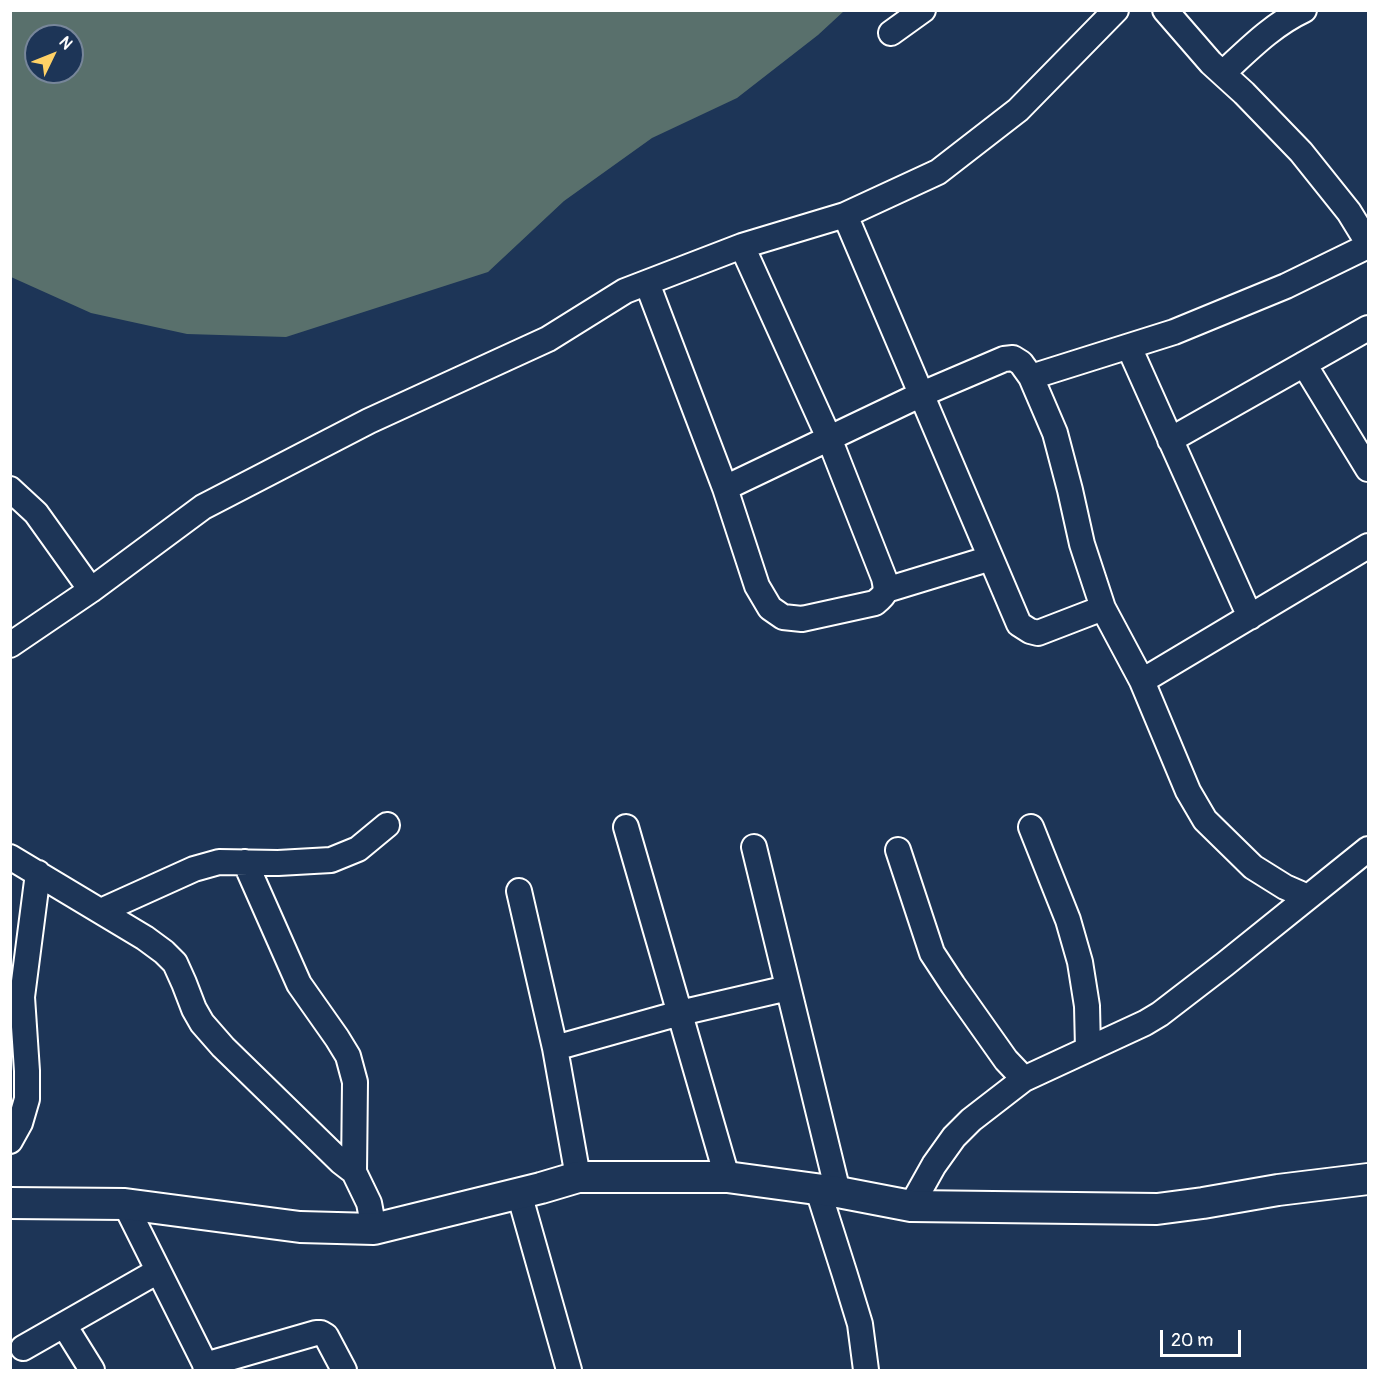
<!DOCTYPE html>
<style>
body{margin:0}
#map{position:relative;width:1379px;height:1381px;overflow:hidden;background:#1d3557;font-family:Pangolin,sans-serif}
canvas{display:block}
.frame{position:absolute;inset:0;border:12px solid #fff;pointer-events:none}
.north{position:absolute;left:24px;top:24px;width:60px;height:60px;box-sizing:border-box;background:#1d3557;border:2px solid #77869a;border-radius:50%;rotate:47deg;font-size:16px;font-weight:700;line-height:24px;text-align:center;color:#fff}
.north::after{content:'';display:block;margin:auto;width:21px;height:27px;background:#ffd166;clip-path:polygon(50% 0,100% 100%,50% 72%,0 100%)}
.scale{position:absolute;left:1160px;top:1330px;width:81px;height:27px;box-sizing:border-box;border:3px solid #fff;border-top:0;padding-left:8px;font-size:18px;line-height:21px;white-space:nowrap;color:#fff;-webkit-text-stroke:4px #1d3557;paint-order:stroke}
</style>
<div id="map">
<canvas width="1379" height="1381"></canvas>
<div class="frame"></div>
<div class="north">N</div>
<div class="scale">20 m</div>
</div>
<script>
const ctx = document.querySelector('canvas').getContext('2d');
ctx.lineJoin = 'round';
function fillPath(path, color) { ctx.fillStyle = color; ctx.fill(path, 'evenodd'); }
function strokePath(path, color, width, dash) { ctx.strokeStyle = color; ctx.lineWidth = width; ctx.lineCap = dash ? 'butt' : 'round'; ctx.setLineDash(dash || []); ctx.stroke(path); }
const green = new Path2D(`
 M11,10H844V11L818,35L737,98L652,138L564,201L488,272L286,337L187,334L91,313L11,277ZM36,36H72V72H36Z`);
const minor = new Path2D(`
 M1165,10L1211,63L1244,93L1301,152L1349,212L1368,243
 M891,33L923,10
 M1223,73C1248,50 1272,25 1304,10
 M845,215L1019,624L1030,631L1038,633L1103,608
 M647,283L725,488L757,586L770,608L783,617L802,619L875,603C886,594 887,592 884,578L829,438L742,246
 M1129,347L1250,617
 M1304,364L1368,469
 M1031,377L1174,332L1286,286L1368,246
 M1170,440L1368,328
 M725,488L922,394L1004,359L1013,358L1021,363L1031,377L1055,433L1070,490L1082,544L1103,608L1142,681L1188,791L1205,820L1253,867L1285,887L1308,897
 M10,489L36,513L91,590
 M886,590L991,558
 M10,645L91,590L203,507L369,421L548,339L625,291L742,246L845,215L938,172L1018,110L1116,10
 M1142,681L1368,546
 M626,827L727,1177
 M1031,827L1068,920L1080,962L1087,1006L1088,1049
 M754,847L838,1192
 M898,850L932,953L953,985L1006,1060L1024,1079
 M10,857L145,938L164,952L175,963L184,983L194,1009L202,1023L223,1047L341,1162L354,1172L369,1203L374,1229
 M245,862L299,984L337,1038L348,1056L355,1082L354,1172
 M519,891L555,1048L578,1177
 M101,911L194,869L219,862L278,863L331,860L358,849L387,825
 M555,1048L680,1013L788,988
 M10,1141L20,1123L27,1099V1071L22,997L38,873
 M818,1190L845,1275L860,1324L866,1370
 M519,1193L569,1370
 M125,1204L208,1370
 M911,1206L934,1165L954,1137L971,1120L1024,1079L1145,1023L1160,1014L1225,964L1368,849
 M64,1325L92,1370
 M23,1348L158,1271
 M205,1365L316,1333H321L326,1336L344,1370`);
const tertiary = new Path2D(`
 M10,1203L125,1204L300,1227L374,1229L541,1188L578,1177H727L838,1192L911,1206L1157,1209L1203,1203L1278,1190L1368,1179`);
fillPath(green, '#59706c');
strokePath(minor, '#fff', 28);
strokePath(tertiary, '#fff', 34);
strokePath(minor, '#1d3557', 24);
strokePath(tertiary, '#1d3557', 30);
</script>
